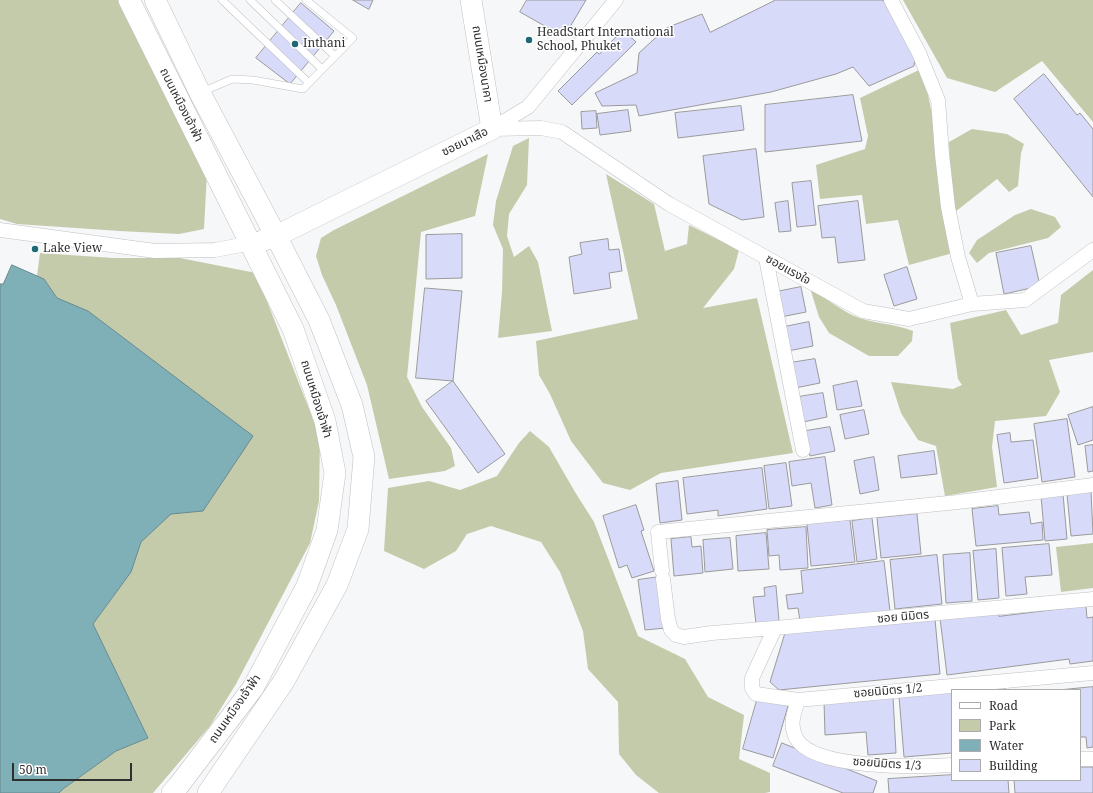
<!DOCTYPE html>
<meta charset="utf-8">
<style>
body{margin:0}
#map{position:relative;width:1093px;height:793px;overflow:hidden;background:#f6f7f9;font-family:"Noto Serif",serif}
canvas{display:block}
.legend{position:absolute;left:951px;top:689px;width:130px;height:92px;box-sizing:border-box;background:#fff;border:1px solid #acacac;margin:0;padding:5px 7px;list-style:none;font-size:12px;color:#2f2f30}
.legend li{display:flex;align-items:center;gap:8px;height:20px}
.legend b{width:20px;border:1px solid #acacac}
.scale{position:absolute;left:12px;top:763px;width:120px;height:18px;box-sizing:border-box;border:2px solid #2f2f30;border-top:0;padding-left:5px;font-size:12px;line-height:14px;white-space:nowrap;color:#2f2f30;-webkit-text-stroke:3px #fff;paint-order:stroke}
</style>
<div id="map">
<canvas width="1093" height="793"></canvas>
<ul class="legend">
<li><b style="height:5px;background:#fff"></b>Road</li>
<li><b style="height:11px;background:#c4cbaa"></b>Park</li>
<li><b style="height:11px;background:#7fafb7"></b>Water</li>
<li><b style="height:11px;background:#d8daf9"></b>Building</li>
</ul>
<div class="scale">50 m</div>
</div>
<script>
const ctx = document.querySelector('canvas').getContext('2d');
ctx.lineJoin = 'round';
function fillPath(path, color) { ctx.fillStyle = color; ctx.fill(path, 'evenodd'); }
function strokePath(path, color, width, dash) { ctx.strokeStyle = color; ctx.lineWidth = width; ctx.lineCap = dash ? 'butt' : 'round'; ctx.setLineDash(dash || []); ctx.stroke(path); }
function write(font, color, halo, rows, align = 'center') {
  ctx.font = font + ' "Noto Serif","Noto Sans Thai",serif'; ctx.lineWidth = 3; ctx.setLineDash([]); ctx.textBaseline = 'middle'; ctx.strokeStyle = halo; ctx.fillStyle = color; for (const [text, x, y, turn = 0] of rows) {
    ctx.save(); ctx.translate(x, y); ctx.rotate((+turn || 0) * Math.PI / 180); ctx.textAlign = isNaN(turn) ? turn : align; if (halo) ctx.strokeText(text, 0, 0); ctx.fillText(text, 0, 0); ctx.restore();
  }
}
const green = new Path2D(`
 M0,0H121L207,172L204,229L179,234L120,231L17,224L0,219Z
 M903,0H1093V122L1042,61L995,92L947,78Z
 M919,70L928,95L933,119L953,253L909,265L898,220L866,224L862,195L820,199L816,165L865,149L868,136L860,98Z
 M972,129L1007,134L1024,144L1021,153L1018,186L1009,192L997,179L955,212L950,182L949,142Z
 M529,138L527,185L509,214L507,236L514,257L529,246L538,262L552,331L498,338L502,292L503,249L493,225L496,201L513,146Z
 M488,154L475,216L421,232L407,377L422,407L451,448L455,466L445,471L389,479L367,385L336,305L322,275L316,256L321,238L334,230Z
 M606,174L654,204L665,251L687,244L689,225L739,250L734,269L703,308L757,298L793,453L661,473L630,490L603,483L571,441L550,394L539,375L536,341L638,319Z
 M1031,209L1055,217L1061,227L1048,238L989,253L977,263L969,253L977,240L1015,215Z
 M40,253L113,258H180L256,273L320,437L319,501L310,543L236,684L210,726L153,793H59L63,789L116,751L148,738L93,624L131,572L141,542L171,513L203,511L252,436L88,311L57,298L44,279L37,276Z
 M1093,270V352L1049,360L1060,392L1046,416L995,421L992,447L997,487L945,496L936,446L918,440L901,413L891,382L953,389L962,385L958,379L950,323L1006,310L1021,335L1058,323L1061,295Z
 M810,288C824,297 838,308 852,315C872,324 894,323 913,331L912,341L898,356H869L829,333L819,317Z
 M530,431L549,447L575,492L594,522L638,636L685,659L708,697L744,715L739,759L770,773V792L765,793H659L636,775L619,754L618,702L588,669L583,631L560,572L541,542L491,526L467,534L456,551L424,569L384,551L388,488L429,481L460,490L497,476L519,443Z
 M1093,543V588L1061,592L1056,547Z`);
const water = new Path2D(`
 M12,265L44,279L57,298L88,311L253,436L203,511L171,514L141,542L131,572L93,624L148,738L116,751L63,789L59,793H0V284H3Z`);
const building = new Path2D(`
 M353,0H373L369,9Z
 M527,0H586L564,37L520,12Z
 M776,0H883L915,56L914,66L869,86L853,67L836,74L771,92L639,116L636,105L602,106L595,93L637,73L639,53L666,28L702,14L710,32Z
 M301,3L334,31L290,84L256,58Z
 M623,30L636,42L572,105L558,91L597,52L599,54Z
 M1044,74L1077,115L1080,113L1093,129V197L1014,99Z
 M853,95L862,141L765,152V105Z
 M741,106L744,130L678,138L675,113Z
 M628,110L631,131L600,135L597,114Z
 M596,111L597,128L582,129L581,112Z
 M756,149L764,217L742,220L709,204L703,156Z
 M811,181L816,225L797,227L792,183Z
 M788,201L791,231L779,232L775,203Z
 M858,201L865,260L838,263L835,237L822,238L818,206Z
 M462,234V278L426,279V235Z
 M608,239L609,250L619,249L622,271L609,273L611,288L574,294L569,257L582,254L580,243Z
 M1031,246L1040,286L1004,294L996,253Z
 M907,267L917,299L894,306L884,275Z
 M801,287L806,312L781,317L776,292Z
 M425,288L462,291L453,381L416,378Z
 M809,322L813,346L788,351L784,327Z
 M815,359L820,383L795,388L790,363Z
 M453,381L505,454L478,473L426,401Z
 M857,381L862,406L837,410L833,386Z
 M823,393L827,417L803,422L798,397Z
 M1093,407V440L1078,445L1068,415Z
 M864,410L869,434L845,439L840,415Z
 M1067,419L1075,477L1042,482L1034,424Z
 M830,427L835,451L810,456L806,431Z
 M1010,433L1011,442L1033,440L1038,478L1004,483L997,435Z
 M1093,445V471L1088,472L1085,446Z
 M934,451L937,474L901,478L898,456Z
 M825,457L832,505L815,508L811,483L792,486L789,462Z
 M874,457L879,490L860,494L854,461Z
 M786,463L792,506L769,509L764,466Z
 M762,468L767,509L718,516V510L687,514L683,478Z
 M678,481L682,520L660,523L656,484Z
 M1091,491L1093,534L1071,536L1067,494Z
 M1063,494L1067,539L1045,541L1041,496Z
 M636,505L644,530L641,531L654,571L632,578L627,565L619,568L603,516Z
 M998,506L999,515L1029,512L1031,524L1042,522L1043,540L976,546L972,509Z
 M917,514L921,554L881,558L877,518Z
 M872,518L877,559L857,562L852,521Z
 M850,520L855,562L811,566L807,524Z
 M806,527L808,568L780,570L779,555L769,556L767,530Z
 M766,533L769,569L738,571L736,536Z
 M691,537L692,547L701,546L703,573L674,576L671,539Z
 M730,538L733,569L705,572L703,540Z
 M1049,544L1052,575L1025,577L1027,594L1006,596L1002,548Z
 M996,549L999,598L978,600L973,551Z
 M970,553L972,601L946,603L943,555Z
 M937,555L942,604L895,609L890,560Z
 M884,561L890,611L800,621L798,608L788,609L786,595L803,593L801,571Z
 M659,577L666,628L645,630L638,580Z
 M776,586L779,621L756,624L753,597L765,596L764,588Z
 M1086,606L1087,618L1093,617V661L1070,664L1069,659L947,675L940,618L998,610L999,616Z
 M935,619L940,674L779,690L770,682L785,633Z
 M1005,687V690H972Z
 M1093,687V747L1087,748L1086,737H1080V690H1059Z
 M952,692V753L904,757L899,696Z
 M758,697L788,706L773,758L743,749Z
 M893,697L896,753L868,755L866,732L825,735L824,701Z
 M782,743L877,781L873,793H843L773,766Z
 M1080,767H1093V793H1015L1014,780H1080Z
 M952,775V780H1008L1009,793H889L888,779Z`);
const lane = new Path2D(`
 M222,0L309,83
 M250,0L322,69
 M275,0L335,56
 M202,92L232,79L253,80L303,89L353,38L306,0`);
const street = new Path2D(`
 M891,0L919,53L938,100L942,154L948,207L958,257L972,304
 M493,128L528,107L616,0
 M492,129L541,128L562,132L669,204L863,311L909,319L972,304L1025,300L1093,250
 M0,230L155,251L215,250L252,243
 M766,258L803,450
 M662,571L658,532L958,502L1093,485
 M663,579L668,619L671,630L676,635L684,637L712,633L775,628L1093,599
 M775,628L752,678V688L756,694L798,700L1093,673
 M798,700C794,714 789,724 796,738C813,770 919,767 952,765
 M1080,759H1093`);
const secondary = new Path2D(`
 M129,0L293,329L325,421L335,473L327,530L307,586L253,688L179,785L172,793
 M155,0L200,93L276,236L319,320L352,405L364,457L358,529L337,585L284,681L208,793
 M264,240L276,236L492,129L471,0`);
const markers = [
 [529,40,4,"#1f6875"],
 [295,44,4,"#1f6875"],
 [35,249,4,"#1f6875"]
];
const poiNames = [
 ["HeadStart International",537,33],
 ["School, Phuket",537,47],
 ["Inthani",303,44],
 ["Lake View",43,249]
];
const streetNames = [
 ["ถนนเหมืองนาคา",482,64,81],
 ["ถนนเหมืองเจ้าฟ้า",181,105,63],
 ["ซอยนาเสือ",465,142,-26],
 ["ซอยแรงใจ",788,270,29],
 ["ถนนเหมืองเจ้าฟ้า",316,399,73],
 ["ซอย นิมิตร",903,617,-5],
 ["ซอยนิมิตร 1/2",888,691,-5],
 ["ถนนเหมืองเจ้าฟ้า",235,709,-55],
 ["ซอยนิมิตร 1/3",887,764,4]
];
fillPath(green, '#c4cbaa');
fillPath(water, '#7fafb7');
strokePath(water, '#67898e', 1);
fillPath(building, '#d8daf9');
strokePath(building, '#9a9a9c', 1);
strokePath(lane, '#c0c0c3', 8);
strokePath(street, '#c0c0c3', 15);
strokePath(secondary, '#c0c0c3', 22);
strokePath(lane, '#fff', 7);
strokePath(street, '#fff', 14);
strokePath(secondary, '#fff', 21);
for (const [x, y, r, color] of markers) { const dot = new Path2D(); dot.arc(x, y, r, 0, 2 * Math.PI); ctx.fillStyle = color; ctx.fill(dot); strokePath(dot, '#fff', 1.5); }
write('12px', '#2f2f30', '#fff', poiNames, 'left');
write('12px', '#2f2f30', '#fff', streetNames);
</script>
